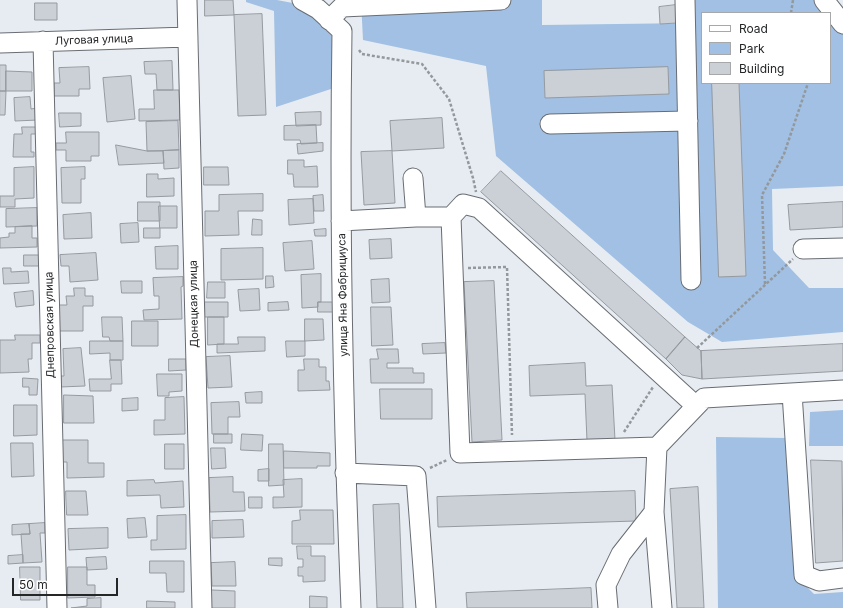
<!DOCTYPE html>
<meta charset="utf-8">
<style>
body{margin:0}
#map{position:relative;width:843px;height:608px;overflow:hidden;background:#e6ecf2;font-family:Inter,sans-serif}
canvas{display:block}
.legend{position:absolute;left:701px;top:12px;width:130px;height:72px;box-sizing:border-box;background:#fff;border:1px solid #a7a8a9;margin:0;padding:5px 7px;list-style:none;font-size:12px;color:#242628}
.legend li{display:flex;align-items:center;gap:8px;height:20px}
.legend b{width:20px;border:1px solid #a7a8a9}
.scale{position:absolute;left:12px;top:578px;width:106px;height:18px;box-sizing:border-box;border:2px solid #242628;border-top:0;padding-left:5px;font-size:12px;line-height:14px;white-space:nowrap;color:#242628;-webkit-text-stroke:3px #fff;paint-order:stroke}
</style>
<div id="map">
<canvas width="843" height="608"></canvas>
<ul class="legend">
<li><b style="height:5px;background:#fff"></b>Road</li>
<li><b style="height:11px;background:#a1c0e3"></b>Park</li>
<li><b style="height:11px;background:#cbd0d6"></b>Building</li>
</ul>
<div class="scale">50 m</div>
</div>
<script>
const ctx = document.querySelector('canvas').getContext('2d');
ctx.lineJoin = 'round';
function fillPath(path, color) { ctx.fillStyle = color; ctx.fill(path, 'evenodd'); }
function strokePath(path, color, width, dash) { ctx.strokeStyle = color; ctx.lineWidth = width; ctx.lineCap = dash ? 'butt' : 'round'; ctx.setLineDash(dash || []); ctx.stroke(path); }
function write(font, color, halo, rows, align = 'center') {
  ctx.font = font + ' Inter,sans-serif'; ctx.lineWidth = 3.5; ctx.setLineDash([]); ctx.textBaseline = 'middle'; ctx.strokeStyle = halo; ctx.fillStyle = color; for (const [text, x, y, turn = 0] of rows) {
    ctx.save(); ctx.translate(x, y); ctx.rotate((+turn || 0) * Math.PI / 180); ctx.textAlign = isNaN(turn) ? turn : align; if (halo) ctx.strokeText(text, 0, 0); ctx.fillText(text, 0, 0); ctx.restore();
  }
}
const green = new Path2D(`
 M246,0H277L303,5L334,34V88L276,107L274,11L246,2Z
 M361,0H542V25L692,23L693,0H817L827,13H702V83H830V17L843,34V186L772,189L773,250L809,288H843V332L722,342L688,322L496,156L486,66L363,40Z
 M843,410V446H809L810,412Z
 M716,437L787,438L796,576L814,594L843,592V608H718Z`);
const building = new Path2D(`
 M205,0H233L234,15L205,16Z
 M35,3H57V20H35Z
 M676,5L677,23L660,24L659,7Z
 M262,14L266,115L238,116L234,15Z
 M172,61L173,90H157L156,74H145L144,62Z
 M0,65H6V91H0Z
 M89,67L90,89H79V96H54V83H60L59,68Z
 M668,67L669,94L545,98L544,71Z
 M6,71L32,72V91H6Z
 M131,76L135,119L107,122L103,78Z
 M712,83H739L746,276L719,277Z
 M154,90H179L180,120L139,121V109H154Z
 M0,91H6L5,115H0Z
 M30,97L31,109L37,108L38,120L15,121L14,98Z
 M321,112V125L296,126L295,113Z
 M59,113H81V126L60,127Z
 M442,118L444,148L392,151L390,121Z
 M178,121L179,150L147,151L146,122Z
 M316,125L317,143L301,144L300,140H284V126Z
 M22,127H37V134H31V152H34V157H13L14,134H22Z
 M66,132H99V156H91V161H66V150H56V143H66Z
 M323,143V151L298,154L297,144Z
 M116,145L147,151H163L164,163L119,165Z
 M179,150V168L164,169L163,151Z
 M392,151L395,203L364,205L361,152Z
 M288,160H304V167L317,166L318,187H294L293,174H288Z
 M34,167V198L15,199V207H0V196H14V168Z
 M85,167V179H81V203H62L61,168Z
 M204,167H228L229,185H204Z
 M501,171L685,337L666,359L481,192Z
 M147,174H158V179L174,178V196L147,197Z
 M263,194V211H238L239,235L205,236V211H219V195Z
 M323,195L324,211H314L313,196Z
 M313,199L314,223L289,225L288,200Z
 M138,202H160V221H138Z
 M843,202V227L790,230L788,205Z
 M159,206H177V228H160Z
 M37,208V226L6,227V209Z
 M91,213L92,238L64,239L63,215Z
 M253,219L262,220V235H252Z
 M138,223L139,242L121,243L120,224Z
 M32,226V238H37V247L0,248V238L9,237V233H15V227Z
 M144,228H160V238H144Z
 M326,229V236H315L314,230Z
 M391,239L392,258L370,259L369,240Z
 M312,241L314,269L285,271L283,243Z
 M178,246V269H156L155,247Z
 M263,248V279L221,280V249Z
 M96,253L98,280L70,282L69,266H61L60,255Z
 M24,255H39L40,266H24Z
 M3,268H11V272L28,271L29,283L4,284Z
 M321,274V302H318V307L302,308L301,275Z
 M266,276H273L274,287L266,288Z
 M183,277V286L181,287L182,319L144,320L143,310L159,309V296H154L153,278Z
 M389,279L390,302L372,303L371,280Z
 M121,281H142V293H122Z
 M494,281L502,440L472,442L464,282Z
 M208,282H225V298H207Z
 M74,288H85V296H93V306H83V331H59V305H67L66,296H74Z
 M259,289L260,310L240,311L238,290Z
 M33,291L34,305L16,307L14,293Z
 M205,302H228V317H205Z
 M288,302L289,310L268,311V303Z
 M318,302H333V312H318Z
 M371,307H391L393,345L372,346Z
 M102,317H122L123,341H110L109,337H103Z
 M208,317H224V344L208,345Z
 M305,319H323L324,340L305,341Z
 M132,321H158V346H132Z
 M15,335H40V343H32V359H28L29,372L0,373V340H15Z
 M238,337H265V351L217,353V344H238Z
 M685,337L701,351L702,379L682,375L666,359Z
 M90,341H123V360H110V353L90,354Z
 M286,341H305V356L287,357Z
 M445,343L446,353L423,354L422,344Z
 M843,344V371L702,379L701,351Z
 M81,348L85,386L60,387V376H64L63,349Z
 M377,349H398L399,363H387V368H413V373H424V383H371L370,359H378Z
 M230,356L232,387L208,388L206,357Z
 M169,359H186V370L169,371Z
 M304,359H319V367H326V381H329L330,390L298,391V370H304Z
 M110,360H121L122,384H111V391H90L89,379H111Z
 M585,363L586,386L612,385L615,440L587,441L585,394L530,396L529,366Z
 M157,374H182V391L169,392V396H158Z
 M23,378L38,379L37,395H29V387H23Z
 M380,389H432V419H381Z
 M262,392V403H246L245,393Z
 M64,395L93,396L94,423H64Z
 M184,397L185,434L154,435V420H165V398Z
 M138,398V410L122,411V399Z
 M239,402L240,417H228V434H212L211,403Z
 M14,405H37V435L14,436Z
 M214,434H232V443H214Z
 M242,434L263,435L262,451L241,450Z
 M59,440H88V463H104V477L67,478V462H60Z
 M11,443H33L34,476L12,477Z
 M165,444H184V469H165Z
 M269,444H283L284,485L269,486Z
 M211,448H225L226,468L212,469Z
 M284,451L330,453V466H317V468H284Z
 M811,460L842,461L843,561L816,563Z
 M269,469V481H258V470Z
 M233,477V492H244L245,511L210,512L209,478Z
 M302,479V507L273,508V497H284L283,480Z
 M154,480L155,483L183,481L184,507L161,508L160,495L127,496V481Z
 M698,487L704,608H677L670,489Z
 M66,491H86L88,515H67Z
 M635,491L636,521L438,527L437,497Z
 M249,497H262V508H249Z
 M399,504L403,608H377L373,505Z
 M300,510H333L334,544H292V521L300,520Z
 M186,515V549L151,550V540H157V516Z
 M145,518L147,537L128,538L127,519Z
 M243,520L244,537L212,538V521Z
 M45,523V533H40L42,562L23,563L21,534H30L29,524Z
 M29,524L30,534L12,535V525Z
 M108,528V548L69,550L68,529Z
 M297,546H311V556H325V581L303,582V576H298V567H303V559H298Z
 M23,555V563L8,564V556Z
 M106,557L107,569L87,570L86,558Z
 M269,558H282V566L269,565Z
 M150,561H184V592H167L166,573H150Z
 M235,562L236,586H212L211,563Z
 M20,567H40V600H21Z
 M68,567H87V585H95V597L68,598Z
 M591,588L592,608H467L466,593Z
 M212,590L235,591V608H211Z
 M310,596L327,597V608H310Z
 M101,598V608H71L87,606V599Z
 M147,601L175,602V608H147Z`);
const path = new Path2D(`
 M791,13L793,0
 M359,50L362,54L422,64L449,99L473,178L476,192
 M468,268L507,267L512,435
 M765,284L762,195L784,154L808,83
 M697,348L793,259
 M624,432L653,387
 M430,468L447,460`);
const minor = new Path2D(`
 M187,0L202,608
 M302,0L318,9L342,31C339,224 343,416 351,608
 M685,0L691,280
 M824,0L843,24
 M329,20L342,7L501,0
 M43,41L57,608
 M0,43L188,37
 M550,124L688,121
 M413,178L416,217
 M451,217L463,204L479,208L695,405
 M341,221L416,217H451L460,453L657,447L704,398L843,390
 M803,249L843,248
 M792,393L804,575L819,581L843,578
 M657,447L654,512L662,608
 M345,473L416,476L426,608
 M608,608L606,585L621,554L654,512`);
const streetNames = [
 ["Луговая улица",94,40,-2],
 ["улица Яна Фабрициуса",343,295,-91],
 ["Донецкая улица",194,304,-91],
 ["Днепровская улица",50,325,-91]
];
fillPath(green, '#a1c0e3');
fillPath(building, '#cbd0d6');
strokePath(building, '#969aa0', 1);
strokePath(minor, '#696d73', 21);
strokePath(path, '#93989c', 2.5, [3, 2]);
strokePath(minor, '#fff', 19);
write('11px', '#242628', '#fff', streetNames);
</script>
